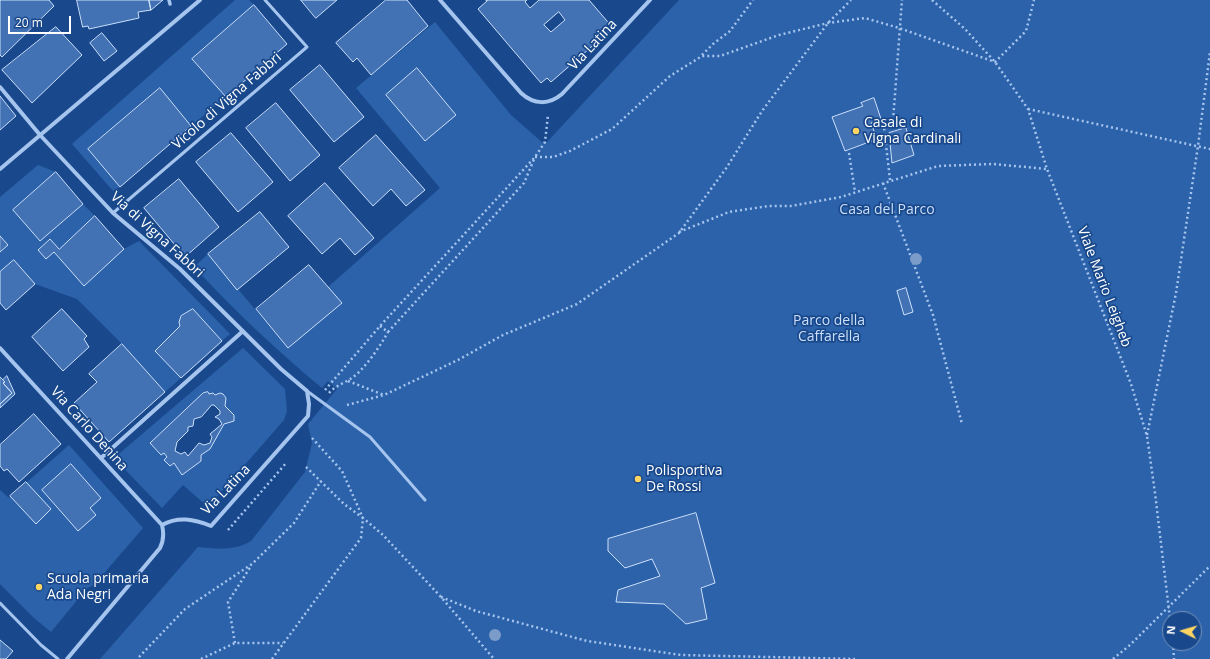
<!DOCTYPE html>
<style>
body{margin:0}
#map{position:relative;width:1210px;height:659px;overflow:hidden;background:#19498c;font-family:"Open Sans",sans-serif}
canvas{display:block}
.north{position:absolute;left:1162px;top:611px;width:40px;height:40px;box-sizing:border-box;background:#19498c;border:1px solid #7592ba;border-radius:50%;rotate:275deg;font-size:11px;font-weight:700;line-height:16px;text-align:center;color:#fff}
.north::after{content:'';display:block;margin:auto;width:14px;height:18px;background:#ffd562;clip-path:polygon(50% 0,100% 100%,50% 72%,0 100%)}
.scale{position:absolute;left:8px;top:16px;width:63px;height:18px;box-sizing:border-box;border:2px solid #fff;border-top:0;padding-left:5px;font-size:12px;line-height:14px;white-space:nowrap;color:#fff;-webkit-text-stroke:3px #19498c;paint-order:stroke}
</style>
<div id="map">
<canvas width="1210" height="659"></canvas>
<div class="north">N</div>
<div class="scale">20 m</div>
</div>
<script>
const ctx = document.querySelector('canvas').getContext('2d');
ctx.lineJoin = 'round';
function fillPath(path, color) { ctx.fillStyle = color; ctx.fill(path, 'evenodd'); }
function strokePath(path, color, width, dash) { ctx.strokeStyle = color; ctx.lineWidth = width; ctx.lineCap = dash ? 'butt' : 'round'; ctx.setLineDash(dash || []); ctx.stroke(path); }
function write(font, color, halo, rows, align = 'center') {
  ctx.font = font + ' "Open Sans",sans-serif'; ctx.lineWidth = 3.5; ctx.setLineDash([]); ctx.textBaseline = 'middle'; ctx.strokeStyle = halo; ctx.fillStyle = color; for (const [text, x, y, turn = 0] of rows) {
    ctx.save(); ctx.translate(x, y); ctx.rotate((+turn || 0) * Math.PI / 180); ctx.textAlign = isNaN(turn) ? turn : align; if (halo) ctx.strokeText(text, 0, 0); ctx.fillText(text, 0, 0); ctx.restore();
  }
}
const green = new Path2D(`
 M235,0H249L254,5L193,59L226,97L191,126L160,88L89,149L120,187L113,191L72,144Z
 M679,0H1210V659H100L198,547C217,549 235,551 251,541L305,472L312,443L308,424L337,389L328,381L322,388C276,350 234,310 194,267L208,254L288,348L341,303L328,287L440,188L356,88L435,22L511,115L543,143L547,142ZM1170,619H1194V643H1170Z
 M38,165L56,172L13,210L40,241L83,204L95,216L59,249L49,239L38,250L46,259L54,252L84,285L124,249L139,241L230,334L222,341L193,309L181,316L179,322L180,326L155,351L181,378L165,392L122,344L77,299L35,284L14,260L0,272V197Z
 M243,348L285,389L287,411L284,420L208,507L183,485L162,508L114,458ZM207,392L209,394L215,395L220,393L223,394L226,398L225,406L234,415L224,424L210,449L201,455V461L182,475L174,463L170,466L164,460L167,457L164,453L160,455L150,443L203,393Z
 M69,445L143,528L94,585L87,588L51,632L34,618L0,584V490L9,498Z`);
const building = new Path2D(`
 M2,0H49L54,6L2,57L0,55V1Z
 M77,0H149L151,10L138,12L139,18L89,29L88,26L83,27Z
 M149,0H163L151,10Z
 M301,0H337L316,18Z
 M386,0H407L428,26L371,75L357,58L353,62L336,43Z
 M486,0H527L525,2L530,8L539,0H589L613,28L551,82L547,78L541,83L478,9L487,1ZM559,12L565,20L551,32L544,25Z
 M254,5L287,44L226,97L192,59Z
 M56,27L82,55L32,103L2,70Z
 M102,33L117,51L104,61L90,43Z
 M320,65L364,117L334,142L290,90Z
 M417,68L456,115L425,141L386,95Z
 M160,88L191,126L120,187L88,149Z
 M0,96L16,116L0,130Z
 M874,98L881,119L871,123L877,139L845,151L832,117L863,106L861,103Z
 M276,103L320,155L290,181L246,128Z
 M906,128L914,155L892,163L889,133Z
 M231,133L273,182L238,212L196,162Z
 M376,135L425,190L406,206L391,189L373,206L339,168Z
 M56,172L83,204L40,241L13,210Z
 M179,179L219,227L185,257L144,208Z
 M325,183L374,238L355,255L340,238L322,254L288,216Z
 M260,212L289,247L237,290L208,254Z
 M95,216L124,249L84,286L54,252L46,259L38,250L50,239L59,249Z
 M0,236L8,245L0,252Z
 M14,260L35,284L6,310L0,303V272Z
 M309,265L342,303L288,348L256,309Z
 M906,288L913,312L904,315L897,291Z
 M62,309L87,336L84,339L89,347L63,371L32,337Z
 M193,309L222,341L181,378L155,351L180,326L179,322L181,316Z
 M122,344L165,392L109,442L74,403L97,382L89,374Z
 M7,376L15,394L0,408V404L12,393L3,383L5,382L3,380Z
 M0,377L5,382L3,383L12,393L0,404Z
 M208,392L209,394L213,393L215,395L220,393L223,394L226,398L225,406L234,415V421L224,424L210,449L201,455V461L182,475L174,463L170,466L164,460L167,457L164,453L161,455L150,443L203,393Z
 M212,405H214L220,411V414L215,417L219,419L222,424L210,434L212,437L210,443L204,445L199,443L188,456L185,452L181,454L175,451L177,442L188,431V427L193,426L194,419L201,417Z
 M34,414L61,444L19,482L7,469L4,471L0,466V445Z
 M71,464L101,498L90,508L96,515L78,531L42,490Z
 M26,482L51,509L36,524L10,496Z
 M696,513L715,583L701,588L707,619L686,624L664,604L616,602L618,590L660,576L652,559L625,568L608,551V539Z
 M0,640L13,651L6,659H0Z`);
const path = new Path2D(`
 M932,0L965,29L995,62L1028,109L1047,169L1131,384L1147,436L1155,493L1170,619
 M702,55L713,44L730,31L753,0
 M1028,109L1210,149
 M849,153L855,192
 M890,180L884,127L893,121L902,0
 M883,183L933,315L962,424
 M679,232L729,212L769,206H791L841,197L938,166L993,164L1047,169
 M380,326L388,332L524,183L535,157H553L570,151L612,129L670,76L702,56H720L779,35L828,23L865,18L899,28L995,62L1026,31L1034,0
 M348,381L384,395
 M325,390L380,326L535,157L545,142L548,115
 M329,393C337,384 349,382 358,373C370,361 380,346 388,332
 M347,405L384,395L458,360L503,335L577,304L679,233L727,167L762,111L828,23L851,0
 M1147,435L1176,293L1198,146L1210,52
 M312,438L342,471L363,518L383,535L441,597L494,659
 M228,530L287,462
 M441,597L476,611L587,641L681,655L855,659
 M235,643L228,602L251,566
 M1173,643L1174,659
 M139,657L185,609L252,564L294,523L321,481
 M201,659L235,643H283
 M272,659L361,538L363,518L344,504L306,467
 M1113,659L1130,645L1210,566`);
const service = new Path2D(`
 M113,213L307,47L265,0
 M307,391L370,437L425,500
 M0,603L41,645L58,659`);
const pedestrian = new Path2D(`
 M169,0L170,4`);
const minor = new Path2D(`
 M440,0L521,93C534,105 549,105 562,94L650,0
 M0,87L40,135L113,213L180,269L281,369L307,391L309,404L308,416L211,526C194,519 178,516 162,525
 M0,169L200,0
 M0,348L162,525C164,533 164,540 160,548L67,659
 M101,458L243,331`);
const trees = [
 [916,259],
 [495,635]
];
const markers = [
 [856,131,4,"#ffd562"],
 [638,479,4,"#ffd562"],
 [39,587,4,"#ffd562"]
];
const streetNames = [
 ["Via Latina",593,45,-47],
 ["Vicolo di Vigna Fabbri",227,101,-41],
 ["Via di Vigna Fabbri",157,235,42],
 ["Viale Mario Leigheb",1104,287,69],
 ["Via Carlo Denina",89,429,48],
 ["Via Latina",226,490,-46]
];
const poiNames = [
 ["Casale di",864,123],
 ["Vigna Cardinali",864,139],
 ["Polisportiva",646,471],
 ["De Rossi",646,487],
 ["Scuola primaria",47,579],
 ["Ada Negri",47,595]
];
const parkNames = [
 ["Casa del Parco",887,210],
 ["Parco della",829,321],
 ["Caffarella",829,337]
];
fillPath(green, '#2c62aa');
fillPath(building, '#4272b4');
strokePath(building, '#cbdffa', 1);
strokePath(path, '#a5c4ee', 2.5, [2, 3]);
strokePath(service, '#a5c4ee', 3);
strokePath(pedestrian, '#a5c4ee', 3.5);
strokePath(minor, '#a5c4ee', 4);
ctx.fillStyle = '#7b9cc8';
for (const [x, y] of trees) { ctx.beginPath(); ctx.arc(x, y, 6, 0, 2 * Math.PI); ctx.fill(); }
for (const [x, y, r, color] of markers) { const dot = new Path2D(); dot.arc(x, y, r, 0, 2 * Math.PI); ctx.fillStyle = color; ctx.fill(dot); strokePath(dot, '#19498c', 1.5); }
write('14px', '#fff', '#19498c', streetNames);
write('14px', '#fff', '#19498c', poiNames, 'left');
write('14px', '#cbdffa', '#19498c', parkNames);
</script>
